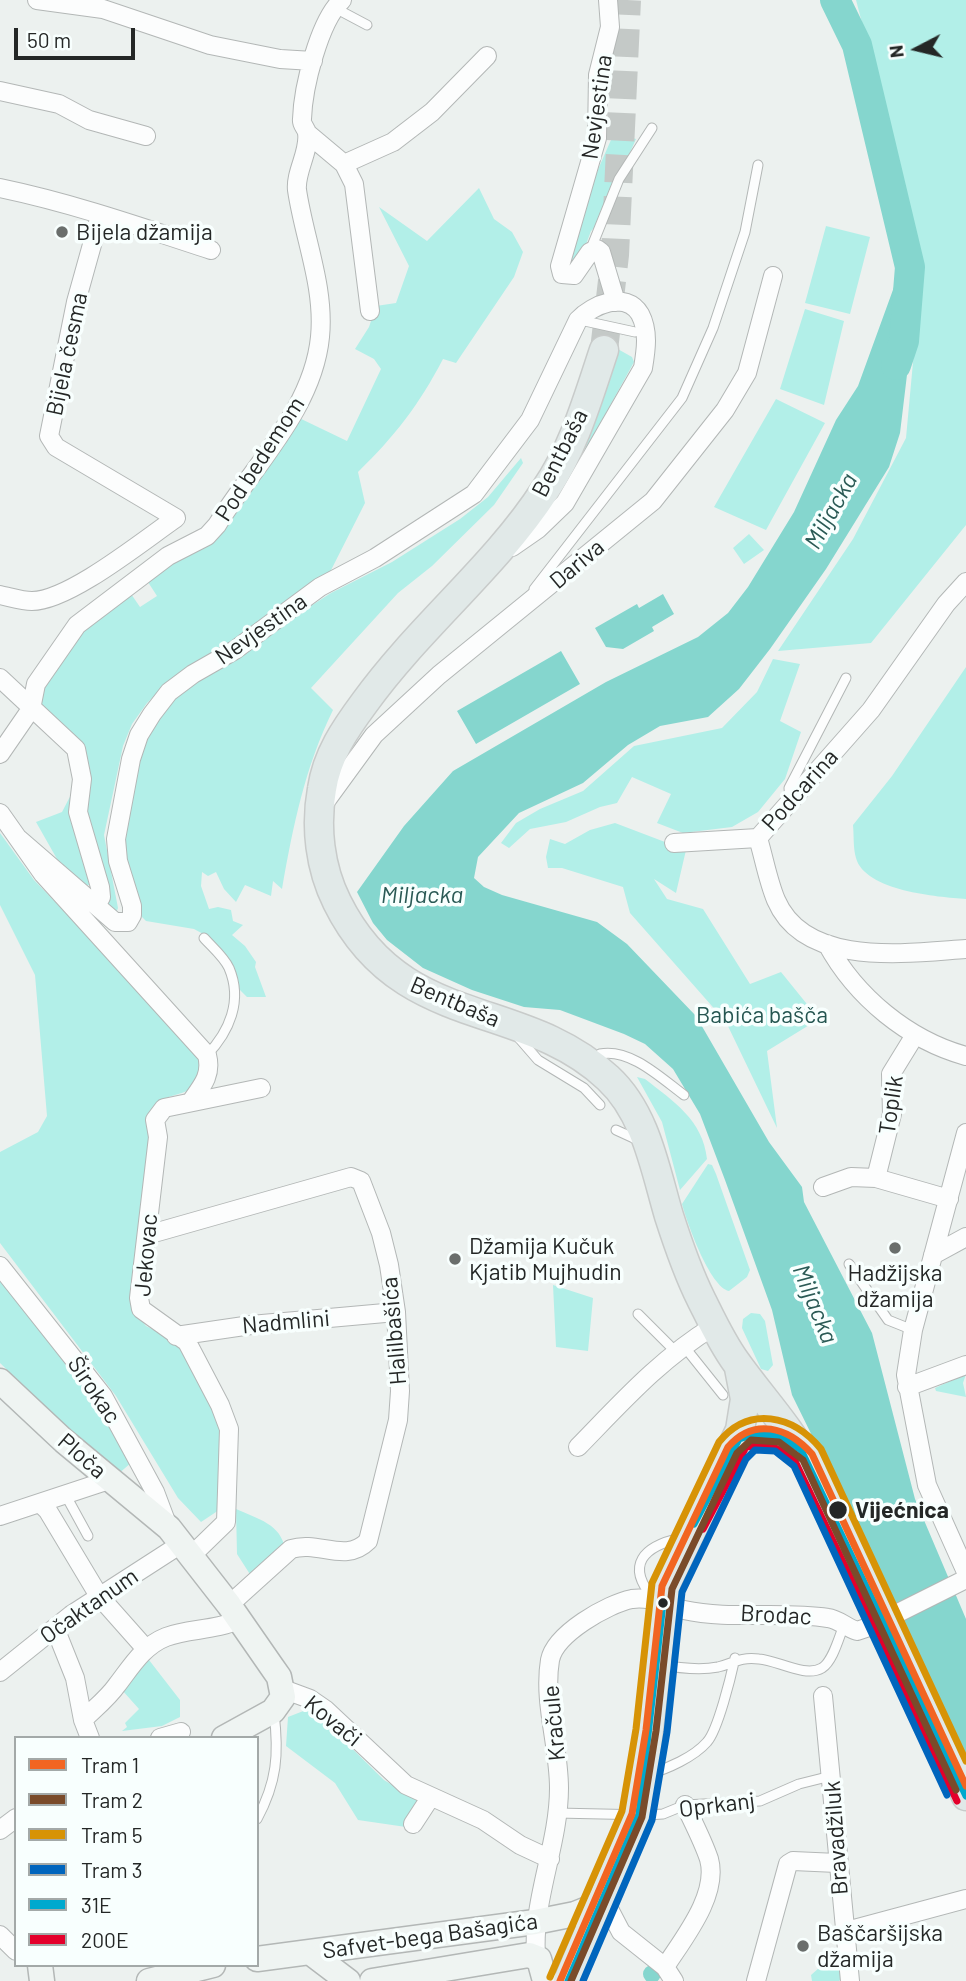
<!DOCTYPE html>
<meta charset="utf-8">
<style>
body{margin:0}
#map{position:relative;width:966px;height:1981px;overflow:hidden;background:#ecf1ef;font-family:Barlow,sans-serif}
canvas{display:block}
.legend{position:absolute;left:14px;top:1736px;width:245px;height:231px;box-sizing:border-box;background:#f8fffe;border:2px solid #a3a9a8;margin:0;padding:9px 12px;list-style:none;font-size:21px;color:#242726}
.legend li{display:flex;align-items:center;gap:14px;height:35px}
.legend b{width:35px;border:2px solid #a3a9a8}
.north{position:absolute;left:882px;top:14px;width:70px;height:70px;-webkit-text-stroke:5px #f8fffe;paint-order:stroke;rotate:263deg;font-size:19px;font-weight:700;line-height:28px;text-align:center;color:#242726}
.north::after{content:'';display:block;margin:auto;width:24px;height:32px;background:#242726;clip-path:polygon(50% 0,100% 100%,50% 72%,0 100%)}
.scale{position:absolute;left:14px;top:28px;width:121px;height:32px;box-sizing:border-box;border:4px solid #242726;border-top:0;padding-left:9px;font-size:21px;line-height:24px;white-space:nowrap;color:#242726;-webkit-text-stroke:5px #f8fffe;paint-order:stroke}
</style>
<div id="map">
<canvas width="966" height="1981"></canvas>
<ul class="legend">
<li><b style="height:9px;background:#f26522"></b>Tram 1</li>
<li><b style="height:9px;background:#7a4b2a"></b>Tram 2</li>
<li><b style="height:9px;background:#d79306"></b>Tram 5</li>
<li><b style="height:9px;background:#0065bd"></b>Tram 3</li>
<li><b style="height:9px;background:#00a9ce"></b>31E</li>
<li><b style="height:9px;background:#e4002b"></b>200E</li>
</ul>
<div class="north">N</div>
<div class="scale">50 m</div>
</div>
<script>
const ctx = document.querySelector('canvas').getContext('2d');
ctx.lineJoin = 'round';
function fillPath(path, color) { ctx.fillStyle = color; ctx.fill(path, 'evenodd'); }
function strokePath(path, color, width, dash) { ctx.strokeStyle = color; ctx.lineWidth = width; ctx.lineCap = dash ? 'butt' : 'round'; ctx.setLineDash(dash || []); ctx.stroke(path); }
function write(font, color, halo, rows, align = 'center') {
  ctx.font = font + ' Barlow,sans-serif'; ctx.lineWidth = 7; ctx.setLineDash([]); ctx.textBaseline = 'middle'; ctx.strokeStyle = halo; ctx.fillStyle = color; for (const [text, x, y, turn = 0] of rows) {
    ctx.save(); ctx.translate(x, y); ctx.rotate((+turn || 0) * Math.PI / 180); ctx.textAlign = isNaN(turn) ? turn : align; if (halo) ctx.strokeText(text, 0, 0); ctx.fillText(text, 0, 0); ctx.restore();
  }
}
const green = new Path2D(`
 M856,0H966V525L871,643L778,651L853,539L906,438L922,265L887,149L881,95Z
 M614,133L636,139L598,224L591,231L579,263L570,266L589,190Z
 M479,188L494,219L512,232L523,252L514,277L456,363L443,359C419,405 395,436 358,472L365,503L325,582L229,647L172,679L147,703L132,724L123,746L104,835L118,908L116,913L109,908L83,826V764L34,708C46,655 88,622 129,591L140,607L157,596L146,579L211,540L295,416L347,441L381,369L374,359L355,349L369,327L376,306L396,303L409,266L379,207L427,241Z
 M826,226L870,237L850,314L805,303Z
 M805,309L844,321L824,405L780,389Z
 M616,348L632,357L634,362L572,475L605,394Z
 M776,399L825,423L766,530L714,507Z
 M521,458L523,463L494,505L432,566L398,593L311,688L333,710C305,767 293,826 282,889L273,881L271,896L245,885L236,902L224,889L216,872L208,876L202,872L201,886L209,909L218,907L231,910L233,921L243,925L232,935L245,946L256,962L255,967L266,997H247L238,988L207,936L194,929L146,921L138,913L122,861L134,760L168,703L194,681L331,593L392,562L460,519L488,497Z
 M749,534L764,550L744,564L733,548Z
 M773,659L800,664L780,721L801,732L785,779L758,812L732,827L683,833L657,823L671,794L632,777L617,803L600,807L566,822L530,829L509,848L501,843L516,823L540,809L583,791L634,746L722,728L757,692Z
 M966,667V899C938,897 865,891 856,858C853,848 854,835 853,825L892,776Z
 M75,787C66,822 81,851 91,884L86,886L57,859L36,822L62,812Z
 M615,823L686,850L676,893L654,879L667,899L703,909L750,984L781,972L819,1019L767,1051L777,1128L726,1022L630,913L623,887L562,868H548L546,857L550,839L565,844L590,830Z
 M0,833L34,880L200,1052C203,1109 170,1083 152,1110L138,1316L146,1326L177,1341L199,1374L222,1438L219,1510L201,1522L178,1498L116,1396L0,1243V1152L38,1132L47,1116L35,975L0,905Z
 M637,1077L645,1079C673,1101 703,1120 707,1159L680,1190L662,1122Z
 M708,1164L712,1165L716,1174L750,1270L747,1277L729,1291C710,1287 687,1223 682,1204Z
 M0,1278L104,1413L132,1462L117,1475L0,1363Z
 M553,1285L593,1298L588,1351L556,1347Z
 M751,1313L760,1314L765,1321L773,1365L768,1371L761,1369L742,1328L743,1319Z
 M966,1374L963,1383L966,1397L936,1391L935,1388Z
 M236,1509C258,1519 281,1524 285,1549L253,1579L237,1554Z
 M149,1660L180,1700V1717L162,1726L122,1731L127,1727L125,1723L139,1709L122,1690Z
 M311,1708L384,1780L420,1802L406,1827L358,1820L335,1783L286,1746L288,1717Z
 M839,1958L842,1978L839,1981H812L811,1975L828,1960Z`);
const water = new Path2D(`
 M898,276L909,358L900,433L889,467L826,569L770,649L739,689L708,717L660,726L628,745L583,783L519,813L478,857L474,878L484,887L502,895L597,922L627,944L696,1016L769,1142L802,1187L804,1202L872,1333L915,1499L966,1619V1763L883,1580L792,1395L772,1310L725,1180L700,1114L673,1069L645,1044L624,1034L560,1010L524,1007L472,990L423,968L387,940L373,923L357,892L404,826L453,771L606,682L698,637L728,613L748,587L794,512L836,420L858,386Z
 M663,594L674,614L652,627L654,631L623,649L606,647L595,628L637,604L639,608Z
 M561,651L580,684L476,744L457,711Z
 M643 1974a9 9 0 1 1 18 0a9 9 0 1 1-18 0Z`);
const river = new Path2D(`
 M835,0L857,45L910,267L904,341L896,365`);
const primaryTunnel = new Path2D(`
 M604,350L615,255L627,0`);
const lane = new Path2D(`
 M335,8L367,25
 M590,251L619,179L652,128
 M580,320L635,332
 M534,589L682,398L713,328L745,232L758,165
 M790,799L789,788L846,678
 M204,938C212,947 224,957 229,968C243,1001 229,1032 207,1055
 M518,1037L538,1060L584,1088L600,1105
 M593,1064L600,1054C630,1048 661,1078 684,1095
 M616,1130L640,1141
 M849,1264L888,1320L913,1330
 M638,1314L675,1351
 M683,1345L723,1395
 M65,1494L88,1536
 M654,1599C624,1565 644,1546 681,1538
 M659,1664C678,1668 698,1671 718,1667C735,1663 738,1657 759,1659C777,1660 805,1678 822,1668C833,1661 839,1637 844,1625
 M649,1774C667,1769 694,1757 707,1742C718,1730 731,1676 735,1658
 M557,1813L647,1815L663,1814L685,1805L760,1801L799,1784L831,1776
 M257,1819C277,1782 279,1754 274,1713`);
const street = new Path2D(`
 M37,0L103,9L210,45L280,59L313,61
 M608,0L610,27L598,75L597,138L560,266L562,274L574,275L590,252L597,249L601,252L616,302
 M0,91L59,104L89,120L146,136
 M307,133L344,164L393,142L432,112L487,56
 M344,164L354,184L370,311
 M0,188C72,203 141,227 211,250
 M966,582L946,604L871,710L758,838C764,858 768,881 776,900C805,968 907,953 966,949
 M0,595C10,597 22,601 32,601C69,601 144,540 176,518L56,447L49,436L76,302L100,216
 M0,678L76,749L82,779L78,812L100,887L101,897L97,904
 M0,754L31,709L36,684L77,625L168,556L207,536L217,525C253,466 313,409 320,337C325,287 304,238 297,190C295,172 310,151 307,133C306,127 301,125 302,119C303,88 319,21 342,0
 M323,805L374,735L439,675L653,501L725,410L747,373L773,276
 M0,813L43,874L207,1055C212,1074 203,1085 192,1100
 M19,839L115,922H128L132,915V906L118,861L116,839L131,759L139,735L152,714L169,692L193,674L235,650L320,587L375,558L474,494L530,420L578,320C592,305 626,290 640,314C649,331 646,350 643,368L565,503L538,529L512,547
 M674,843L758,838
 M827,944C856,997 908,1040 966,1056
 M966,1133L913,1330L906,1375L927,1485L966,1572
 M876,1178L949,1199
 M823,1187L851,1177L876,1178L892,1114L891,1074L915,1035
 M147,1235L351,1177L361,1181L381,1233L389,1265L396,1312L400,1391L398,1420L368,1541C345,1564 319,1540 291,1549L229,1605
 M933,1255L966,1237
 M0,1266L103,1396L155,1492L167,1524
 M176,1336L251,1325L396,1312
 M907,1387L966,1365
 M578,1447C622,1402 660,1359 714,1326
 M40,1503L48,1511L99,1596L146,1649
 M0,1516L109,1480
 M191,1556L226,1522L229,1429L220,1405L187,1342L141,1309L139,1298L158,1137L155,1120L164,1108L261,1088
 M55,1628L75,1678L83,1720L90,1738
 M0,1672L71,1615L181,1544
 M283,1689L310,1699L326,1710L406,1785L483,1820L520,1845L550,1859
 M823,1696L850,1981
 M83,1720C94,1709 108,1698 117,1685C131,1667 143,1646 166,1637C189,1628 217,1631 239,1619
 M160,1738L181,1732
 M413,1824L430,1798
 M0,1830L16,1818
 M609,1909L621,1932L665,1967L674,1981
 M843,1932L966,1899
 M0,1935L16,1951
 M536,1956C532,1899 559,1845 559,1788C559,1746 543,1702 550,1660C555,1634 607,1604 632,1599C651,1596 667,1606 684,1610C730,1620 781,1611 828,1618C838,1619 847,1628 857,1631L872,1626L966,1579
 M665,1967C683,1939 719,1895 709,1859C703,1841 693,1822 685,1805
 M756,1981L788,1864L793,1861L837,1863`);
const secondary = new Path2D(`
 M0,1381L64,1441L169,1528L229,1605L272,1667L279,1677L283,1697L273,1711L224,1738
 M311,1953L348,1981
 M257,1959L535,1922L575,1914L600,1904
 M40,1965L42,1981
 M149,1981L213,1965
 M372,1981L529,1955L539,1959L545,1981`);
const primary = new Path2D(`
 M604,350C588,398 574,448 545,490C496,566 419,627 365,702C345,729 327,755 322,789C315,827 320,868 337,902C401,1032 522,997 608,1078C646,1113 655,1169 669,1216C678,1244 688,1273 701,1299C712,1321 722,1343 736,1362C760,1396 789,1426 809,1464C867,1569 914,1687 966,1796
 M568,1981L639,1814L666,1584L740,1430L745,1399L739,1368`);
const bus1 = new Path2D(`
 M694,1524L739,1439C763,1430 781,1435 801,1450L966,1796
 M568,1981L639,1814L663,1603`);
const bus2 = new Path2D(`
 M703,1529L746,1447L770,1445L793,1457L957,1801`);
const tram1 = new Path2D(`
 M560,1981L632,1814L646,1730L662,1586L728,1447C754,1417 788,1427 812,1454L966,1786`);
const tram2 = new Path2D(`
 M571,1981L642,1817L656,1731L672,1589L737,1453L751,1440L779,1442L803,1460L956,1790`);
const tram3 = new Path2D(`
 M550,1977L622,1811L636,1729L652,1583L719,1442C749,1405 793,1415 821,1449L966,1761`);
const tram4 = new Path2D(`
 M583,1981L652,1820L667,1732L682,1592L746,1459L755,1450L775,1451L794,1466L947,1795`);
const markers = [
 [62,232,7,"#6a6e6c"],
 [895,1248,7,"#6a6e6c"],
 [455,1259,7,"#6a6e6c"],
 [838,1510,10,"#242726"],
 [663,1603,6,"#242726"],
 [803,1946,7,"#6a6e6c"]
];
const streetNames = [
 ["Nevjestina",597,107,-82],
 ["Bijela česma",67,354,-78],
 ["Bentbaša",560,453,-63],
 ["Pod bedemom",260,459,-57],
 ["Dariva",577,564,-40],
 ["Nevjestina",261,629,-35],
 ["Podcarina",800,790,-48],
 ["Bentbaša",455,1002,23],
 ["Toplik",891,1105,-82],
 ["Jekovac",146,1255,-85],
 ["Nadmlini",286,1322,-5],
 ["Halilbašića",394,1331,-95],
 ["Širokac",94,1390,56],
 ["Ploča",82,1456,41],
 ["Očaktanum",89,1606,-35],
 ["Brodac",776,1615,3],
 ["Kovači",333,1721,39],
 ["Kračule",554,1723,-95],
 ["Oprkanj",717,1805,-7],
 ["Bravadžiluk",836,1838,-94],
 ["Safvet-bega Bašagića",430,1936,-8]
];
const poiNames = [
 ["Bijela džamija",76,232],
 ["Džamija Kučuk",469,1246],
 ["Kjatib Mujhudin",469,1272],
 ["Hadžijska",895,1273,"center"],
 ["džamija",895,1299,"center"],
 ["Baščaršijska",817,1933],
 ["džamija",817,1959]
];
const parkNames = [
 ["Babića bašča",762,1015]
];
const stopNames = [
 ["Vijećnica",855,1510]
];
const waterNames = [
 ["Miljacka",831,511,-61],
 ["Miljacka",422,895],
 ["Miljacka",815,1304,68]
];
fillPath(green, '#b2efe8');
fillPath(water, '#85d6ce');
strokePath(river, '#85d6ce', 30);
strokePath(primaryTunnel, '#c4c9c7', 28, [28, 14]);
strokePath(lane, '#b3b7b6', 11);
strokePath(street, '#b3b7b6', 20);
strokePath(secondary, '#b3b7b6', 27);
strokePath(primary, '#c8cbca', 31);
strokePath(lane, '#fcfdfd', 9);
strokePath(street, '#fcfdfd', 18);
strokePath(secondary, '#eff4f2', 24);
strokePath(primary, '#e1e9e8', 28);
strokePath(bus1, '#00a9ce', 7);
strokePath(bus2, '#e4002b', 7);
strokePath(tram1, '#f26522', 7);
strokePath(tram2, '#7a4b2a', 7);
strokePath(tram3, '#d79306', 7);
strokePath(tram4, '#0065bd', 7);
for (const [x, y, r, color] of markers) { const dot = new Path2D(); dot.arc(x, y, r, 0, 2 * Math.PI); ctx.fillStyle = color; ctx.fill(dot); strokePath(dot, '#f8fffe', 2.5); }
write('23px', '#242726', '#f8fffe', streetNames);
write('23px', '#242726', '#f8fffe', poiNames, 'left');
write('23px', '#255651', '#f8fffe', parkNames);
write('bold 23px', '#242726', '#f8fffe', stopNames, 'left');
write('italic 24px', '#2a5a55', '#f8fffe', waterNames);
</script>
